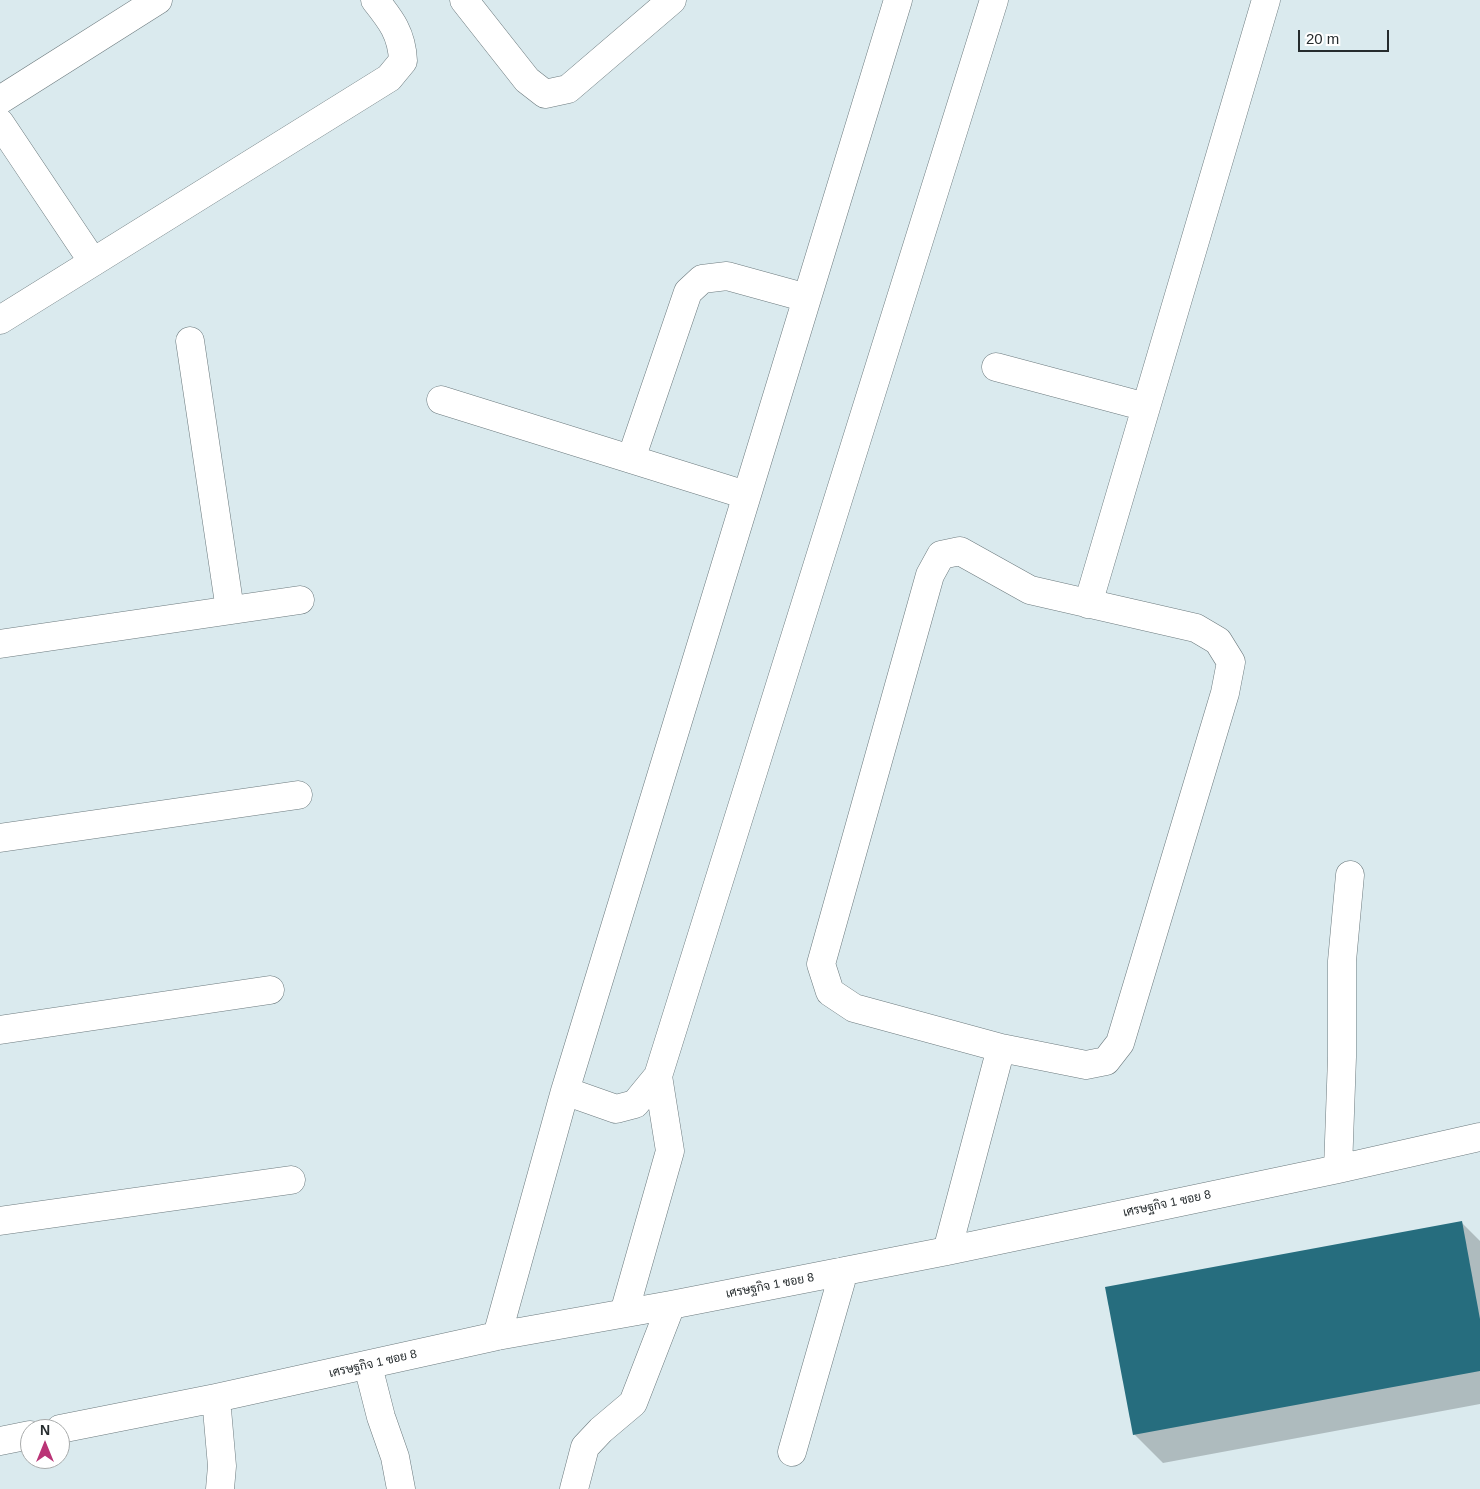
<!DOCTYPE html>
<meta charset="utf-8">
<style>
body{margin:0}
#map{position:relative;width:1480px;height:1489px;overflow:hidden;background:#daeaee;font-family:Helvetica,sans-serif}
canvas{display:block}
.north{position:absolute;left:20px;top:1419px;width:50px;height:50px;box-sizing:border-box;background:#fff;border:1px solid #a8abab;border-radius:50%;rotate:0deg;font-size:14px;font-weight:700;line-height:20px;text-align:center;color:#262c2e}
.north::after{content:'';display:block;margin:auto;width:18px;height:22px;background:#ba3476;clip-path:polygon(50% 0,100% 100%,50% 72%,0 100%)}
.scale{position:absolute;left:1298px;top:30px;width:91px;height:22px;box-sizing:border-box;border:2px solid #262c2e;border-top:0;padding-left:6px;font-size:15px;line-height:18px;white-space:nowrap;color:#262c2e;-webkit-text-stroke:4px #fff;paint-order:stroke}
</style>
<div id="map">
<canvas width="1480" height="1489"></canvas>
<div class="north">N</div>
<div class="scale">20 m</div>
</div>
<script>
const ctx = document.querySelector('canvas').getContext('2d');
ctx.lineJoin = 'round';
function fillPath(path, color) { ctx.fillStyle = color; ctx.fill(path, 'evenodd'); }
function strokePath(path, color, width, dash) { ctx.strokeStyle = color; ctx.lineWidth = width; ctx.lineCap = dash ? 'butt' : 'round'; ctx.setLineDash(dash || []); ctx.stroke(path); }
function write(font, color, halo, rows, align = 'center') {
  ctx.font = font + ' Helvetica,Sarabun,sans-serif'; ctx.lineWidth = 5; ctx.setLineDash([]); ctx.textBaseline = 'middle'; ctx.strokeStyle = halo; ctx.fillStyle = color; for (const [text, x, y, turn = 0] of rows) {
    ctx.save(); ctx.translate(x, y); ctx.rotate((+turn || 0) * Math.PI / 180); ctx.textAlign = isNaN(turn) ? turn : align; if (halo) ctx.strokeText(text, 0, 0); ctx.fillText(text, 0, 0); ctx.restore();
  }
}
const shadow = new Path2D(`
 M1461,1222L1480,1241V1404L1163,1463L1134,1434Z`);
const building = new Path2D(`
 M1462,1221L1480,1319V1371L1133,1435L1105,1287Z`);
const minor = new Path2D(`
 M464,0L527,80L545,94L568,89L672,0
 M0,100L158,0
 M0,123L93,262
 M0,320L389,78L403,61C402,34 391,20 375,0
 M190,341L230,610
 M996,367L1146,407
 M441,400L746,495
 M631,459L688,292L702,279L727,276L807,298
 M960,551L1030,590L1196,628L1218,641L1231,662L1225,693L1120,1043L1106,1061L1086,1065L1001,1048L854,1008L830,992L821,964L930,575L941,555Z
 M1088,604L1266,0
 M0,644L300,600
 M0,838L298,795
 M0,1030L270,990
 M565,1091L616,1109L635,1104L658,1076L994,0
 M1338,1169L1342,1057V961L1350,875
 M0,1221L291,1180
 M947,1251L1001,1048
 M624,1313L670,1151L658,1076
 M497,1336L565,1091L898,0
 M368,1366L381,1417L395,1457L401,1489
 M216,1398L222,1466L220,1489
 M60,1429L216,1398L497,1336L671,1305L947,1251L1338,1169L1480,1137
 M0,1441L30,1435
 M792,1452L844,1271
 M574,1489L585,1447L601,1430L633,1403L671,1305`);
const streetNames = [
 ["เศรษฐกิจ 1 ซอย 8",1167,1204,-12],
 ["เศรษฐกิจ 1 ซอย 8",770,1286,-11],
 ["เศรษฐกิจ 1 ซอย 8",373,1364,-13]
];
fillPath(shadow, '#0003');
fillPath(building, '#266d7e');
strokePath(minor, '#6c7a7e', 29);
strokePath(minor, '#fff', 28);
write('12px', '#262c2e', '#fff', streetNames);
</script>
